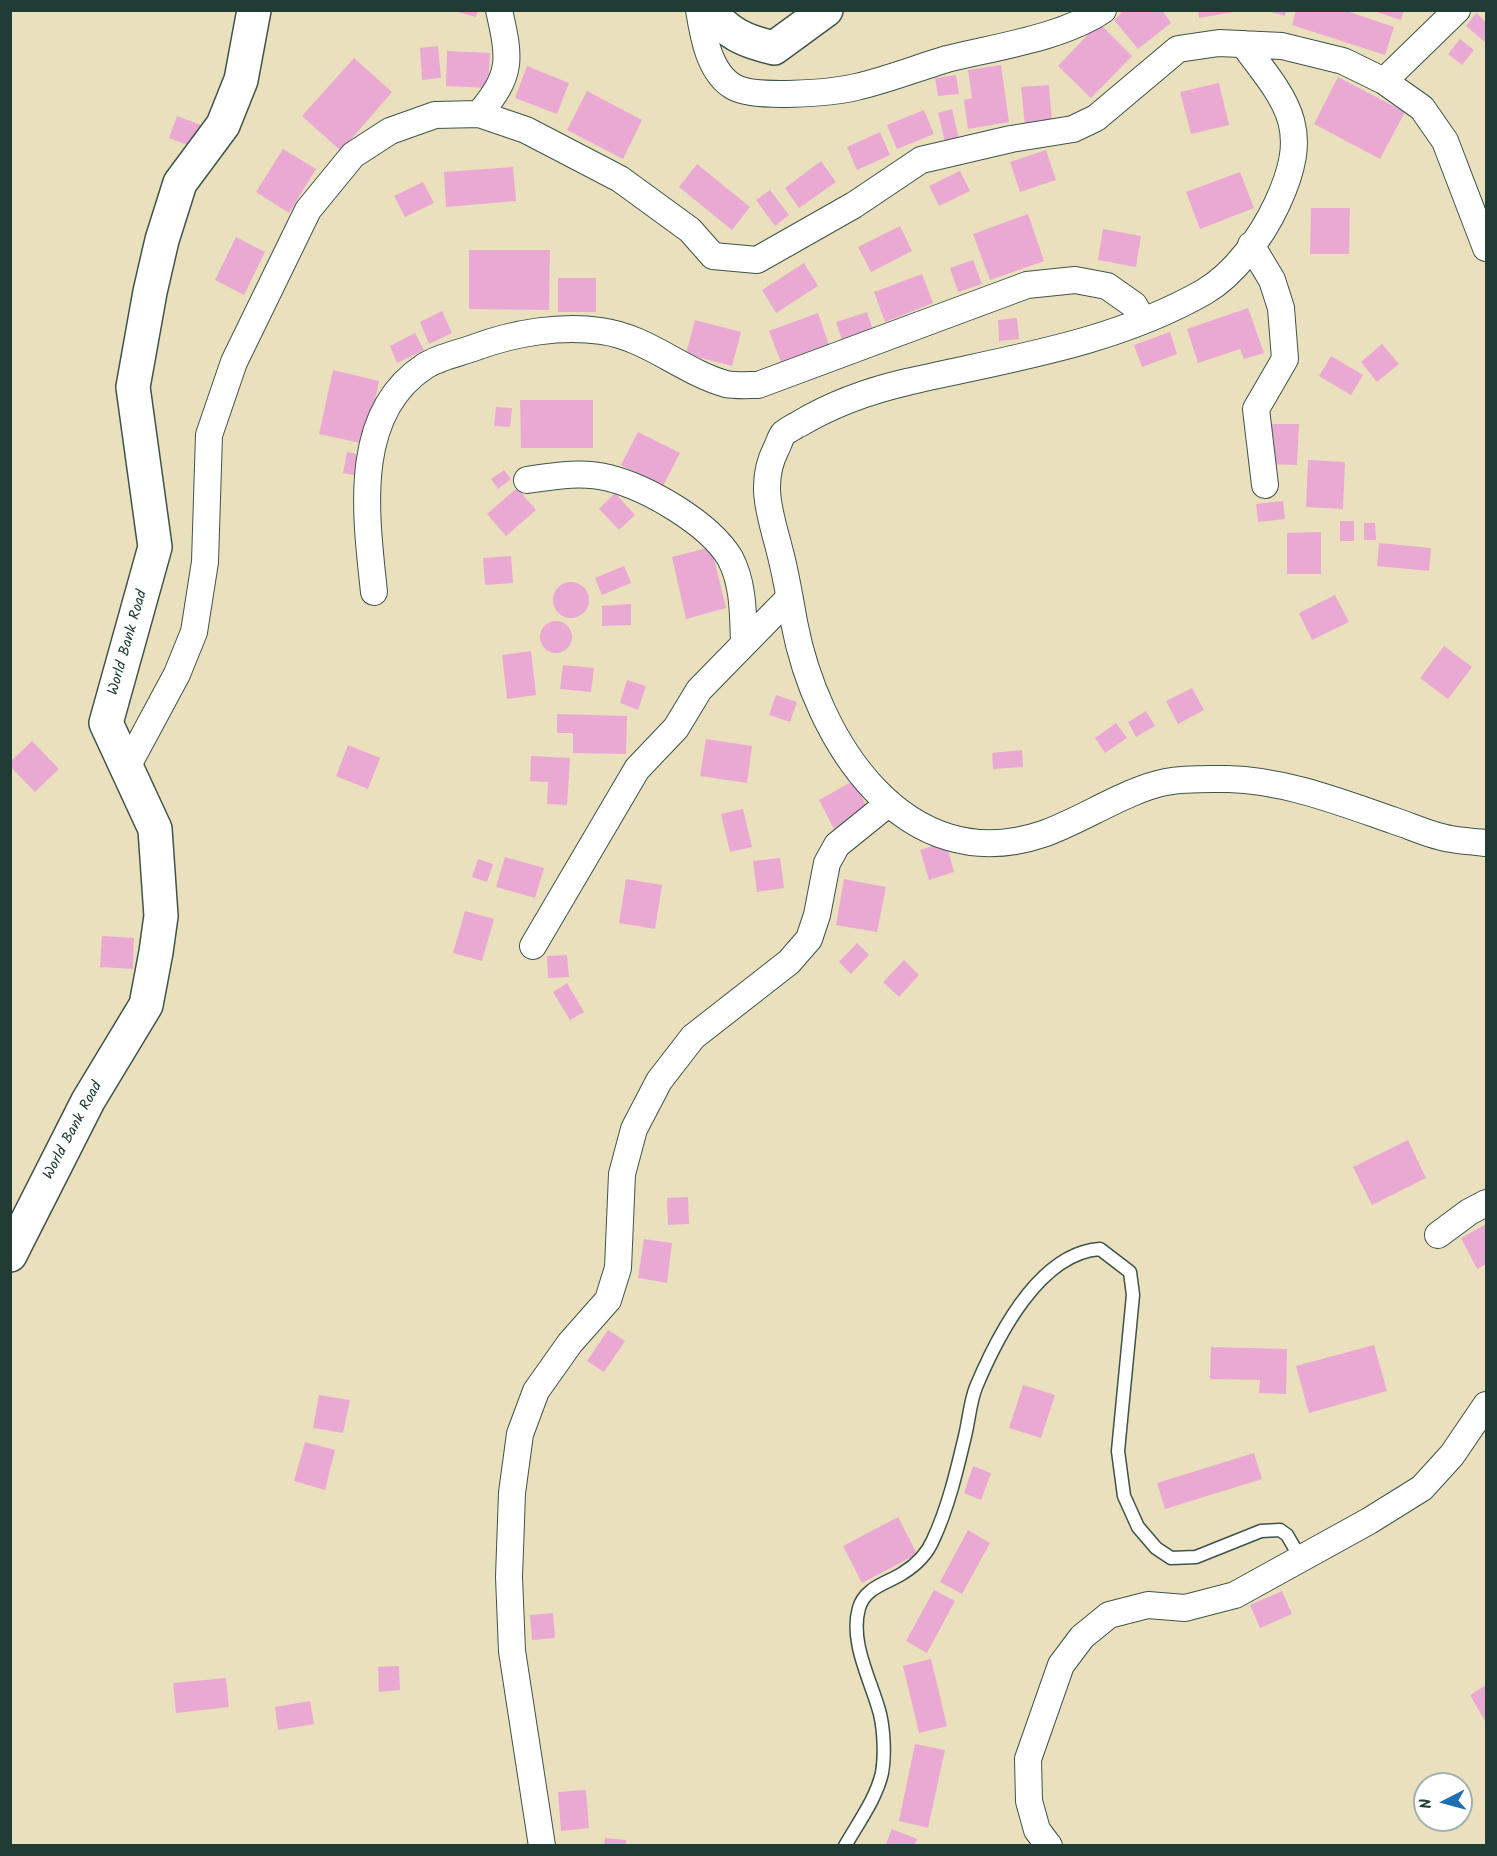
<!DOCTYPE html>
<style>
body{margin:0}
#map{position:relative;width:1497px;height:1856px;overflow:hidden;background:#eae0bd;font-family:Kalam,sans-serif}
canvas{display:block}
.frame{position:absolute;inset:0;border:12px solid #1f3d34;pointer-events:none}
.north{position:absolute;left:1413px;top:1772px;width:60px;height:60px;box-sizing:border-box;background:#fff;border:2px solid #a5b1ae;border-radius:50%;rotate:264deg;font-size:16px;font-weight:700;line-height:24px;text-align:center;color:#1f3d34}
.north::after{content:'';display:block;margin:auto;width:21px;height:27px;background:#1f6fb2;clip-path:polygon(50% 0,100% 100%,50% 72%,0 100%)}
</style>
<div id="map">
<canvas width="1497" height="1856"></canvas>
<div class="frame"></div>
<div class="north">N</div>
</div>
<script>
const ctx = document.querySelector('canvas').getContext('2d');
ctx.lineJoin = 'round';
function fillPath(path, color) { ctx.fillStyle = color; ctx.fill(path, 'evenodd'); }
function strokePath(path, color, width, dash) { ctx.strokeStyle = color; ctx.lineWidth = width; ctx.lineCap = dash ? 'butt' : 'round'; ctx.setLineDash(dash || []); ctx.stroke(path); }
function write(font, color, halo, rows, align = 'center') {
  ctx.font = font + ' Kalam,sans-serif'; ctx.lineWidth = 4.5; ctx.setLineDash([]); ctx.textBaseline = 'middle'; ctx.strokeStyle = halo; ctx.fillStyle = color; for (const [text, x, y, turn = 0] of rows) {
    ctx.save(); ctx.translate(x, y); ctx.rotate((+turn || 0) * Math.PI / 180); ctx.textAlign = isNaN(turn) ? turn : align; if (halo) ctx.strokeText(text, 0, 0); ctx.fillText(text, 0, 0); ctx.restore();
  }
}
const building = new Path2D(`
 M450,10H478L476,17Z
 M1125,10H1162L1171,23L1138,49L1114,20Z
 M1198,10H1233V12L1199,18Z
 M1264,10H1286L1285,16Z
 M1296,10H1344L1394,27L1385,55L1292,25Z
 M1371,10H1404L1401,20Z
 M1476,13L1486,22V43L1466,26Z
 M1099,23L1132,56L1091,98L1058,66Z
 M1460,39L1474,50L1462,65L1448,54Z
 M438,46L441,78L422,80L420,48Z
 M447,51L490,53L488,88L446,86Z
 M354,58L392,92L341,151L302,116Z
 M1001,65L1009,122L968,129L964,100L972,98L968,70Z
 M527,66L569,83L557,114L515,98Z
 M956,75L959,94L938,96L935,78Z
 M1338,77L1405,112L1380,159L1314,124Z
 M1219,83L1229,125L1191,134L1180,92Z
 M1049,85L1052,123L1025,126L1021,87Z
 M587,91L642,120L623,159L567,130Z
 M952,109L959,139L945,142L938,113Z
 M924,110L934,134L897,149L887,125Z
 M177,116L201,125L193,147L169,138Z
 M880,132L890,155L857,170L847,147Z
 M283,149L316,169L289,213L256,192Z
 M1046,150L1056,180L1020,192L1010,162Z
 M821,161L836,182L799,208L785,188Z
 M697,164L750,207L732,230L679,187Z
 M513,167L516,201L446,207L444,172Z
 M960,171L970,191L939,206L929,186Z
 M1240,172L1254,208L1200,229L1186,192Z
 M423,182L434,203L405,217L394,196Z
 M770,190L789,215L775,226L756,200Z
 M1311,208H1350L1349,254H1310Z
 M1028,214L1044,261L990,280L973,234Z
 M900,226L912,251L871,272L858,247Z
 M1103,229L1141,236L1136,267L1098,260Z
 M236,237L265,252L244,295L215,280Z
 M469,250H550L549,310L469,309Z
 M973,260L982,284L958,292L950,268Z
 M804,263L818,286L776,313L762,290Z
 M922,274L933,303L885,322L874,292Z
 M558,278H596V312H558Z
 M1248,308L1264,353L1244,359L1240,349L1198,363L1187,329Z
 M442,311L452,333L429,344L420,322Z
 M867,312L873,330L842,340L836,322Z
 M818,313L830,348L782,365L769,331Z
 M1017,318L1019,339L999,341L998,320Z
 M695,320L741,332L732,366L686,354Z
 M1170,332L1177,354L1142,367L1134,345Z
 M415,333L424,350L397,363L390,346Z
 M1382,344L1399,364L1377,382L1361,362Z
 M1331,356L1363,375L1351,395L1319,376Z
 M333,370L379,381L365,444L319,434Z
 M520,400H593V448H521Z
 M496,407L512,408L510,427L494,426Z
 M1269,424H1299L1297,465L1268,464Z
 M638,432L680,453L663,486L621,465Z
 M347,452L361,455L358,476L343,473Z
 M1308,460L1345,462L1343,509L1306,507Z
 M504,470L511,479L498,489L491,479Z
 M517,488L536,510L506,536L487,514Z
 M615,493L635,515L619,530L599,509Z
 M1283,501L1285,519L1258,522L1256,504Z
 M1340,521H1354V541H1340Z
 M1364,523H1375L1376,540H1364Z
 M1321,532V574H1287V533Z
 M1379,543L1431,548L1429,571L1377,566Z
 M711,547L726,608L686,619L672,557Z
 M511,556L513,583L485,585L483,558Z
 M624,566L631,583L602,595L595,578Z
 M553 600a18 18 0 1 1 36 0a18 18 0 1 1-36 0Z
 M1335,595L1349,622L1312,640L1299,613Z
 M631,604V625L602,626V606Z
 M540 637a16 16 0 1 1 32 0a16 16 0 1 1-32 0Z
 M1444,646L1472,667L1448,699L1420,678Z
 M531,651L536,695L507,699L502,655Z
 M563,665L594,668L591,692L560,689Z
 M627,680L646,686L638,710L620,703Z
 M1192,688L1204,710L1178,724L1166,701Z
 M776,695L797,702L790,722L769,715Z
 M1146,711L1155,726L1136,737L1128,722Z
 M557,714L627,716L626,754L573,753V733H557Z
 M1116,723L1127,738L1105,753L1095,738Z
 M706,739L752,746L747,783L700,776Z
 M32,741L59,769L35,792L10,766V762Z
 M348,745L380,758L368,789L336,776Z
 M1022,750L1023,767L993,769L992,753Z
 M531,756L570,758L567,805L547,804L548,782L530,781Z
 M853,781L869,810L834,829L819,800Z
 M743,809L752,847L730,852L721,814Z
 M946,842L954,872L929,880L920,850Z
 M505,857L544,868L535,898L496,887Z
 M780,858L784,888L757,892L753,861Z
 M478,859L493,864L487,882L472,877Z
 M626,879L662,885L655,929L619,923Z
 M844,879L886,887L877,932L836,925Z
 M465,911L494,919L482,961L453,953Z
 M102,936L134,938L133,969L100,967Z
 M857,943L869,955L851,974L839,962Z
 M567,955L569,977L548,978L547,956Z
 M904,960L919,975L899,997L883,982Z
 M567,983L584,1012L570,1020L553,992Z
 M1408,1140L1426,1178L1372,1205L1353,1167Z
 M688,1197L689,1224L668,1225L667,1198Z
 M1486,1224V1264L1477,1269L1461,1238Z
 M644,1239L672,1243L667,1283L638,1278Z
 M608,1330L625,1341L604,1372L587,1361Z
 M1374,1345L1387,1391L1309,1413L1296,1366Z
 M1211,1347L1287,1349L1286,1394L1259,1393L1260,1380L1210,1379Z
 M1023,1385L1055,1395L1041,1438L1009,1428Z
 M319,1395L350,1400L343,1433L313,1428Z
 M305,1442L335,1450L325,1490L294,1481Z
 M1254,1453L1262,1479L1165,1509L1157,1483Z
 M973,1466L991,1473L981,1500L964,1493Z
 M898,1517L917,1554L862,1583L843,1546Z
 M968,1530L990,1543L962,1594L940,1582Z
 M934,1590L955,1601L927,1653L906,1641Z
 M1282,1591L1292,1614L1260,1628L1250,1605Z
 M553,1613L555,1638L532,1640L530,1615Z
 M931,1659L947,1726L919,1733L903,1666Z
 M399,1666L400,1690L379,1692L378,1667Z
 M226,1678L229,1707L176,1713L173,1683Z
 M1486,1685V1723L1470,1695Z
 M310,1701L314,1724L278,1730L275,1707Z
 M915,1744L945,1750L928,1828L899,1821Z
 M586,1790L589,1828L561,1831L558,1792Z
 M892,1829L917,1839L914,1846H885Z
 M605,1838L626,1840V1846H604Z`);
const service = new Path2D(`
 M845,1846C858,1823 876,1799 882,1773C885,1756 884,1731 880,1714C872,1682 849,1643 859,1608C865,1587 888,1583 903,1573C916,1565 927,1554 933,1540C948,1508 957,1470 965,1436C969,1420 970,1402 976,1387C997,1337 1039,1253 1100,1249L1130,1272L1133,1295L1118,1451L1124,1496L1138,1527L1156,1548L1171,1558L1196,1557L1261,1531L1280,1530L1287,1535L1301,1559`);
const minor = new Path2D(`
 M699,10C703,35 709,73 734,87C755,99 831,93 856,87C887,80 917,68 947,59C995,47 1062,38 1103,10
 M1243,44C1289,104 1312,129 1277,204C1262,236 1235,274 1204,292C1113,344 1007,359 907,382C868,391 834,403 799,424C798,424 785,432 784,433C780,437 779,444 776,449C758,485 771,516 780,552C786,575 790,599 794,622C816,739 904,881 1043,834C1081,821 1128,789 1166,782C1186,778 1208,779 1228,779C1283,780 1340,802 1392,820C1411,826 1431,836 1451,839C1463,841 1475,842 1486,843
 M1384,81L1457,10
 M479,114C513,74 510,59 499,10
 M1251,245L1272,280L1281,308L1285,359L1256,409L1265,485
 M527,480C554,476 582,471 609,478C648,488 709,523 730,558C744,584 743,616 744,644
 M374,592C366,516 351,414 425,366C439,357 460,353 476,347C514,333 561,325 601,331C647,337 683,372 726,384C736,386 748,385 758,385L1027,285L1075,280L1107,286L1134,305L1143,320
 M127,767L177,674L194,632L205,562L209,435L234,362L308,210L353,155L390,131L435,115L479,114L526,130L620,179L690,230L713,256L757,260L854,205L921,160L1011,139L1073,129L1096,118L1178,49L1219,43L1282,46L1343,61L1384,81L1422,108L1445,141L1486,248
 M533,946L637,769L676,728L699,690L789,598
 M1438,1235L1469,1212L1486,1203
 M542,1846L512,1651L509,1577L512,1493L520,1434L536,1391L570,1343L608,1300L618,1268L622,1174L634,1129L659,1081L693,1037L789,962L809,939L817,915L827,863L837,845L889,803
 M1049,1846L1037,1830L1029,1801L1028,1759L1061,1665L1082,1637L1109,1615L1148,1605L1185,1608L1235,1595L1369,1521L1422,1488L1452,1455L1486,1405`);
const primary = new Path2D(`
 M708,10C729,34 744,41 774,48L826,10
 M10,1255L88,1101L146,1005L156,952L161,916L155,829L106,723L155,547L133,387L150,292L162,240L180,183L223,125L241,80L254,10`);
const streetNames = [
 ["World Bank Road",129,643,-74],
 ["World Bank Road",74,1131,-62]
];
fillPath(building, '#eaa9d2');
strokePath(service, '#3d5549', 15);
strokePath(minor, '#3d5549', 28);
strokePath(primary, '#3d5549', 36);
strokePath(service, '#fff', 12);
strokePath(minor, '#fff', 26);
strokePath(primary, '#fff', 33);
write('15px', '#1f3d34', '#fff', streetNames);
</script>
